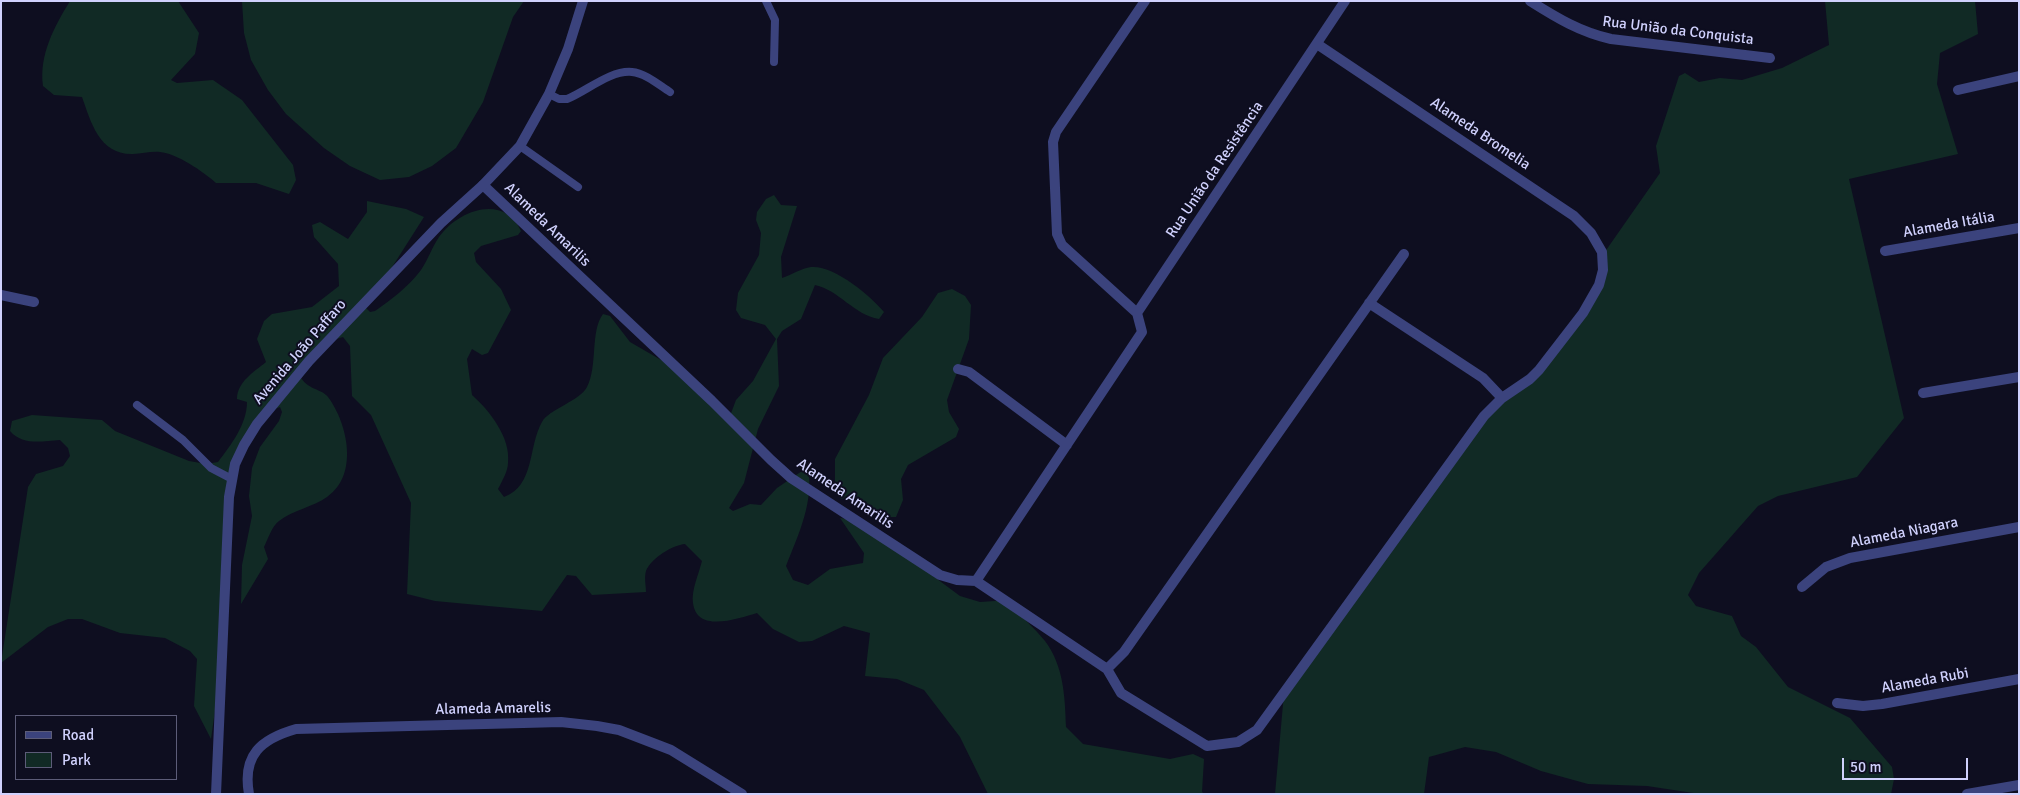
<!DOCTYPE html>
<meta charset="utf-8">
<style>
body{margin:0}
#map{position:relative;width:2020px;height:795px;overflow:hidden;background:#0e0e20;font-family:Signika,sans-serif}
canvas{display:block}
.frame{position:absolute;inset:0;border:2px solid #d0d1fd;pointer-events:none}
.legend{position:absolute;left:15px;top:715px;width:162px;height:65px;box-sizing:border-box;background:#0e0e20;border:1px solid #5c5c78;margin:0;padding:6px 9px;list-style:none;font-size:15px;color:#d0d1fd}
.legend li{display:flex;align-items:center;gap:10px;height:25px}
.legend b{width:25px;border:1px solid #5c5c78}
.scale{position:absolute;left:1842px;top:758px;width:126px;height:22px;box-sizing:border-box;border:2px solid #d0d1fd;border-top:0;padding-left:6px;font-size:15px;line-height:18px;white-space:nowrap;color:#d0d1fd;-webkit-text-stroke:4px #0e0e20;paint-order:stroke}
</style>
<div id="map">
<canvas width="2020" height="795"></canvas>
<div class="frame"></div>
<ul class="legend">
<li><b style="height:6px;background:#3b437d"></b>Road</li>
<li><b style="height:14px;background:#112a25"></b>Park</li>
</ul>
<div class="scale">50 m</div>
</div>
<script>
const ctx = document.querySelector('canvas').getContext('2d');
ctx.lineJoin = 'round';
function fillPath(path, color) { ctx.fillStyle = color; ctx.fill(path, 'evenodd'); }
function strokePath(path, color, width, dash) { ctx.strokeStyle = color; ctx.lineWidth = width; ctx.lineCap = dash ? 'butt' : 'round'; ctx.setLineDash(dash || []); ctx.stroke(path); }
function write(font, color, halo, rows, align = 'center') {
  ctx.font = font + ' Signika,sans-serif'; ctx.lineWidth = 4; ctx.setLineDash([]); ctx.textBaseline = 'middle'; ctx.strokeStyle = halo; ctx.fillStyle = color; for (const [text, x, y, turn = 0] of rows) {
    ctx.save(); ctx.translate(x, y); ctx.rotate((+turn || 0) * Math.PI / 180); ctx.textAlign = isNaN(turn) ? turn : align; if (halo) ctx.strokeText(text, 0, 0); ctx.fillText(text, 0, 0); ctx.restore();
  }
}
const green = new Path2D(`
 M70,1H178L199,33L195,54L171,80L177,83L213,80L242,100L293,165L296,180L289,194L256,183H216C204,172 176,153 160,152C151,151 142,154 133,154C99,155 91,122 82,97L54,95L43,86C39,55 54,27 70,1Z
 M242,1H524L513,17L483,102L456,148L432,166L409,177L380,180L350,166L324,148L286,114L268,90L251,60L244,33Z
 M1825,1H1975L1978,34L1940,53L1937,84L1958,154L1849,179L1904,418L1857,477L1778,496L1758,506L1699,573L1688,595L1696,606L1732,616L1741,636L1756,647L1788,687L1850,718L1892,767L1894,779L1891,794H1700L1647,786L1588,784L1541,771L1496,752L1465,747L1429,757L1424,794H1275L1284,693L1502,398L1530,379L1599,285L1602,256L1660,173L1656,146L1679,76L1685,73L1699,82L1720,78L1742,80L1782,68L1829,45Z
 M774,195L781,205L797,206L781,257L782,278C791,275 802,268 811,267C834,265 871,296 884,312L879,319C854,315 839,290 815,285L801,319L782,331L777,339L779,386L758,429L744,483L729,508L733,511L750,504L761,505L777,488L808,467C814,502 799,533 786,566L793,580L808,585L830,569L863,563L864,553L840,518L847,519L894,547L960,596L980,602L1010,600C1021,618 1033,626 1045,641C1064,666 1065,698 1066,727L1083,744L1170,759L1193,754L1204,759L1202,792L1205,794H988L960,737L924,690L897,679L865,676L870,633L844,626L812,641L799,642L773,629L757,613C739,618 697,634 693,603C691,591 699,573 702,561L685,544C673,545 651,558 646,571C644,577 646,586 646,592L592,595L576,576L567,575L542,611L435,601L407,594L411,503L371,415L352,396L350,346L343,337L333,340L301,378C309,390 322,389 328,397C348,424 359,475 327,497C313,507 293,510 279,521C272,526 268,539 264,547L268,559L241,604L242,565L252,516L249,496L252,468L260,447L279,421L282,412L280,407L265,413L236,459L225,639L211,739L194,706L197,659L190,651L165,638L120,633L82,619H68L48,627L1,663L28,487L36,474L63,466L70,456L68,448L60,440C42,441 23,446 10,431L12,421L32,415L102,420L115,431L189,461L206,464L218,462C231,445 247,424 247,402L237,399C237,382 254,372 266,362L257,339L264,321L272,314L312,307L339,286L338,264L314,237L312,225L320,222L348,239L367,212V201L406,209L424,217L366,308L370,312L375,311C392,299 408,287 421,270C428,260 432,247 439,237C458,210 504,193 521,231L518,235L481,246L474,253L476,262L501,289L511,310L488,353L482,355L472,349L467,359L472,395C490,411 511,438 508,463C508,471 502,481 498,489L504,497C535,486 528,446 542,422C549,409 580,401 587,387C598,366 590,331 603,314L610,316L630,342L668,364L701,397L730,416L736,400L753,381L776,339L765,325L741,318L736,310L738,293L759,255L761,233L756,220L757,212L766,199Z
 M952,289L965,296L971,305L969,339L947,400L949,412L959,429L956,437L908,465L901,479L903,500L896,517H884L853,497L841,499L835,491V459L869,395L883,358L922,317L938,293Z`);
const service = new Path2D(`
 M766,1L775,20L774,62
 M549,94L559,99H567C587,91 610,70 632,72C645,73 659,85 670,92
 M520,146L578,187
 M137,405L183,440L211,468L232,479`);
const minor = new Path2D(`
 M1530,1C1557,18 1580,32 1611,39L1770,58
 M1958,90L2019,76
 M483,185L712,401L771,460L791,478L940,575L957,580L976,581L1107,669L1121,693L1207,746L1238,742L1257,730L1484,416L1502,398L1530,379L1539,370L1583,313L1599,285L1603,270L1602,252L1591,233L1574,216L1317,44
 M1885,251L2019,228
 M1,295L34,302
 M1369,303L1483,378L1502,398
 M1137,313L1345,1
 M958,369L969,372L1067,445
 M1923,393L2019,377
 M976,581L1142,332L1137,313L1062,245L1057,234L1053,142L1056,132L1145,1
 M1802,587L1826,567L1850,558L2019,527
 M1107,669L1124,652L1404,254
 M1837,703L1863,706L1882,704L2019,679
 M249,794C242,755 261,739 296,729L561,722L597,726L619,730L671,750L742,794
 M1967,794L2019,785`);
const tertiary = new Path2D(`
 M216,794L229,497L235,464L244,445L257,424L309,361L441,223L483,185L520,146L549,94L568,49L583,1`);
const streetNames = [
 ["Rua União da Conquista",1678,31,7],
 ["Alameda Bromelia",1480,134,34],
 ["Rua União da Resistência",1215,170,-56],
 ["Alameda Amarilis",547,225,44],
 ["Alameda Itália",1949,225,-10],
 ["Avenida João Paffaro",300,352,-49],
 ["Alameda Amarilis",845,494,34],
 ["Alameda Niagara",1904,533,-11],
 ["Alameda Rubi",1925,681,-10],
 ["Alameda Amarelis",493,709,-1]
];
fillPath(green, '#112a25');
strokePath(service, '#3b437d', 8);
strokePath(minor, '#3b437d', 10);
strokePath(tertiary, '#3b437d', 10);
write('15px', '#d0d1fd', '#0e0e20', streetNames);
</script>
